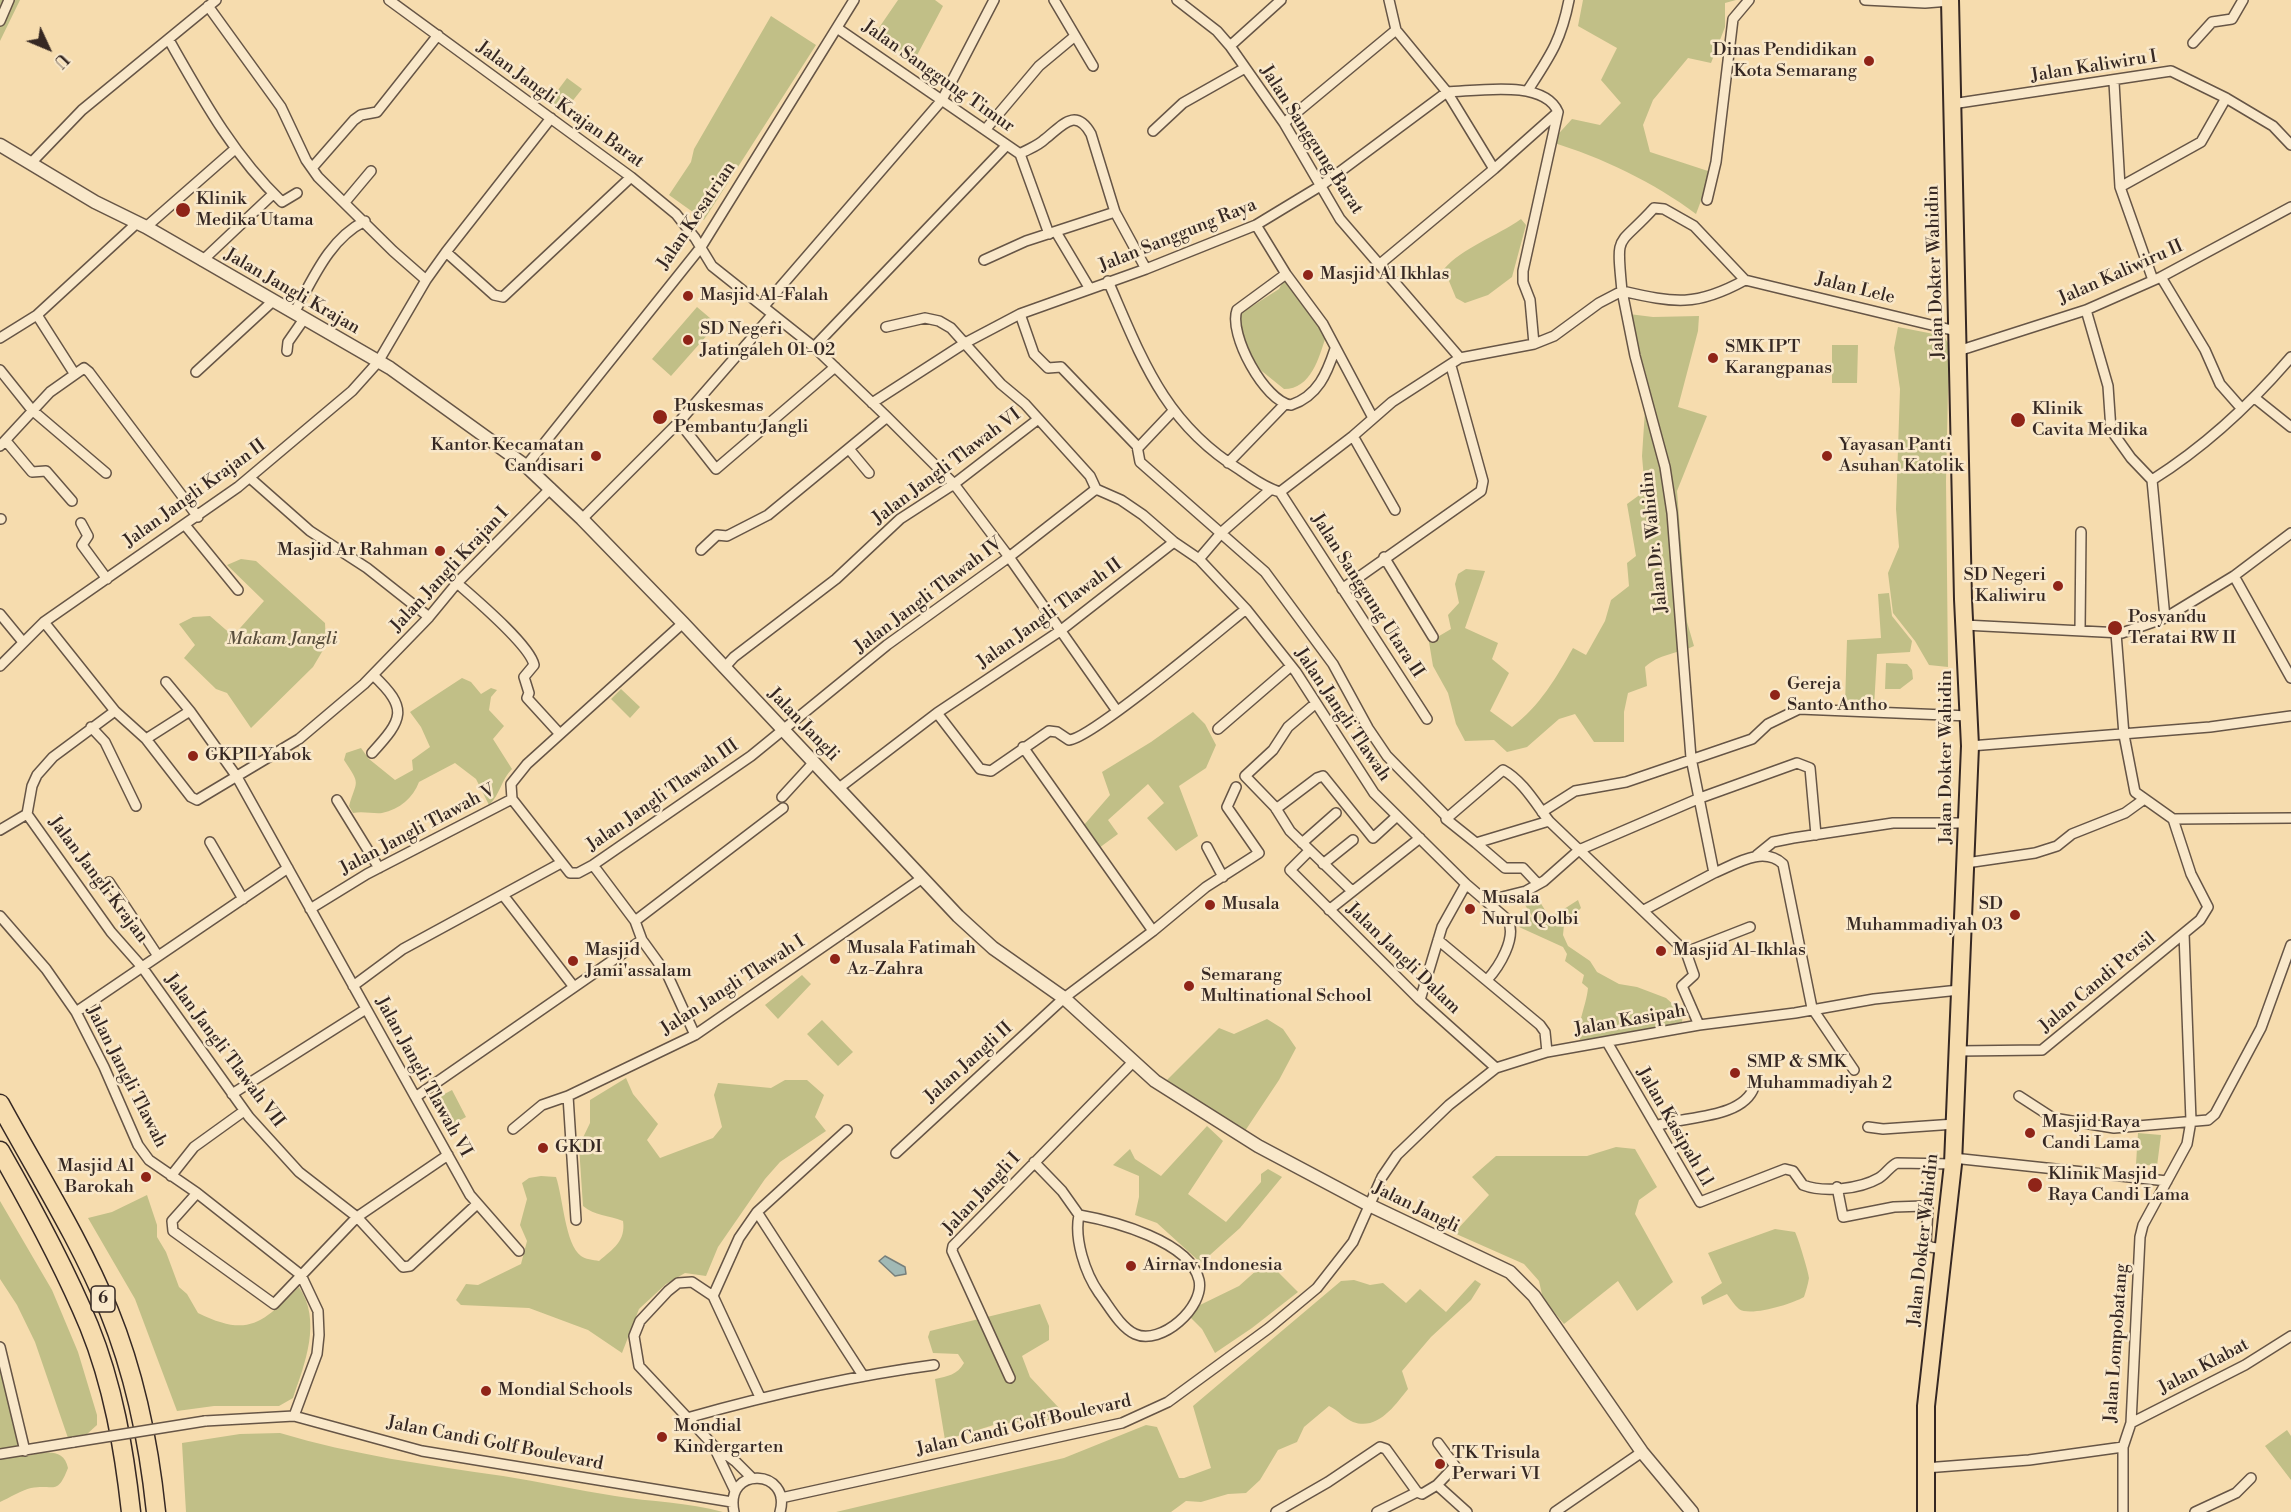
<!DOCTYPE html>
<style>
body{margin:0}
#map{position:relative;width:2291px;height:1512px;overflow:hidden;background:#f6dcae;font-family:"Libre Bodoni",serif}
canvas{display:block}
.north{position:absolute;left:18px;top:18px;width:60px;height:60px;-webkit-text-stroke:4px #f9e8ca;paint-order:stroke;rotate:134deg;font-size:16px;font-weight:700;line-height:24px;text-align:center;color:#362823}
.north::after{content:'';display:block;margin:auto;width:21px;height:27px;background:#362823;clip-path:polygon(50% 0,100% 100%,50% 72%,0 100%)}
</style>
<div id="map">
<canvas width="2291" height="1512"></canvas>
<div class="north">U</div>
</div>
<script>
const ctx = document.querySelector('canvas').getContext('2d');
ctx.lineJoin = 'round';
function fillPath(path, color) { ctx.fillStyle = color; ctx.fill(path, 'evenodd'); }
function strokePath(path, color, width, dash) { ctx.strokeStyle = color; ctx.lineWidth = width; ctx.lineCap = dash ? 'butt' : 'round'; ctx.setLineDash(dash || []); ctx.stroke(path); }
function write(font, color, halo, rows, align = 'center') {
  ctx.font = font + ' "Libre Bodoni",serif'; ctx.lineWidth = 5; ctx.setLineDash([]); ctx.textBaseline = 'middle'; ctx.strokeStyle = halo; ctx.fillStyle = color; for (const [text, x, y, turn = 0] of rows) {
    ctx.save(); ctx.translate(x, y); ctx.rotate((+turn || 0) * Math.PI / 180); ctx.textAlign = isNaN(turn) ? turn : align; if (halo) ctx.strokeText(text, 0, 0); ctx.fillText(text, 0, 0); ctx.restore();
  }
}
const green = new Path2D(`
 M0,0H20L0,41Z
 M898,0H935L943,6L914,61L874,35Z
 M1583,0H1736L1725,3V27L1711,63L1688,58L1653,100L1643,125L1650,152L1708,171L1705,190L1696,214C1655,183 1601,157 1551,142L1572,119L1600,125L1621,103L1601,80L1617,48L1578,26Z
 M771,16L816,45L704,220L669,195L691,162L694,149Z
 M567,78L582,89L563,113L549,102Z
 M1521,219L1526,225L1512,277L1488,295L1465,303L1456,298L1444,269C1462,248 1497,236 1521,219Z
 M1285,278L1326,336C1319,358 1311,389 1284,389L1258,368L1241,338L1240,314L1279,289Z
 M697,307L717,324L671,376L652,359Z
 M1629,314L1653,317L1699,316L1698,331L1678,407L1707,416L1677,491L1687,622L1694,646C1676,654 1659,654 1645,667L1647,686L1628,693L1624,712V742H1594L1575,714L1559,719L1527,747L1507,752L1494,740L1465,741L1456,724L1448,693L1433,666L1429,642L1451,629L1448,615L1459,603L1455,584L1458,574L1466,569L1485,571L1465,628L1498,643L1492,659L1509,673L1490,711L1512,727C1540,706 1556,678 1573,648L1586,655L1605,621L1611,600L1629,586L1627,563L1636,556L1627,504L1645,491L1642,456L1647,379Z
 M1898,327L1944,336L1949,345L1946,481L1948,667L1929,665L1915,641L1893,613L1888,573L1899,547L1896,509L1900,389L1894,348Z
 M1832,345H1858L1857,383H1832Z
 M241,559L256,561L325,623L326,645L313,667L251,728L227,693L216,689L184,658L195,645L179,624L193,617L210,616L233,636L264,601L227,565Z
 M1889,593L1892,616L1912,641L1910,652L1877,654L1874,707L1845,705L1847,640L1881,638L1878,594Z
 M1886,663L1907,664L1912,670L1913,679L1900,689H1885Z
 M462,678L471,682L481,694L491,688L497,690L491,697L489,710L504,726L493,739L512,769C501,780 500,795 489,805L476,779L455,763L419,782C413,798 400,809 382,813C374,814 363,811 353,813L349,806C357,779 361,786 344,760L346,753L361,748L369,759L395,780L413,770L412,760L430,747L421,727L410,712Z
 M621,689L640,707L630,718L611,699Z
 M1193,712L1205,724L1216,745L1206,768L1179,786L1198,836L1176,851L1147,818L1164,803L1148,784L1108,820L1118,834L1099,848L1084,825L1110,795L1102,772L1151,742Z
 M1533,891L1550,918L1578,900L1581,908L1564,925L1563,935L1568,946L1590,961L1597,972L1619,984L1637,987L1666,998L1683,1013L1682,1022L1633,1034L1580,1040C1577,1021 1586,1007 1588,988L1582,983L1584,975L1565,961L1567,954L1563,947L1519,927L1532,916L1520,897Z
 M802,975L811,984L778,1019L765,1005Z
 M1267,1019L1283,1029L1296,1048L1279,1080L1245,1131L1166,1081L1219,1028L1234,1034Z
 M822,1020L853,1052L838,1066L807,1034Z
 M626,1078L633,1094L658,1124L647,1140L660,1158L713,1138L722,1127L714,1095L718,1083L771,1088L785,1080H807L824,1095L815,1117L826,1131L780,1162L765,1179L718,1247L706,1276L685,1273L666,1284L639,1309L622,1353L588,1330L529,1308L461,1305L456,1300L466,1284L478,1285L521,1264L527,1241L520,1225L527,1199L522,1183L529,1178L541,1176L556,1177C563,1197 565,1244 581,1256C585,1259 593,1260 599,1261C613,1249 626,1241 623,1221C608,1215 595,1216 583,1206L579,1146L590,1123V1100Z
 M452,1090L466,1117L453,1124L439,1097Z
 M1207,1126L1223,1141L1188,1194L1226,1222L1261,1182V1174L1268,1169L1282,1177L1240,1228L1201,1263L1157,1223L1135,1215L1139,1197V1176L1113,1165L1130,1149L1135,1159L1161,1176Z
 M2138,1133L2161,1135L2157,1166L2136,1164Z
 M1616,1147L1635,1149L1657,1187L1639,1200L1635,1214L1673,1282L1637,1311L1618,1281L1564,1324L1543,1299L1539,1281L1524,1264L1454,1233L1489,1195L1472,1177L1496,1156H1587Z
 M147,1195L157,1225V1237L166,1252L179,1287L187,1294L198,1313C249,1338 262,1323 299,1287C322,1321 305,1363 293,1398L279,1406H214L177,1411L135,1299L88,1218L112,1212Z
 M0,1201L52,1290L78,1352L97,1415V1425L87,1434L68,1438L35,1342L17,1305L0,1279Z
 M1775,1229L1795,1232C1798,1237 1809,1274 1809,1278C1808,1284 1806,1291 1804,1297C1792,1304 1750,1317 1739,1309C1734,1305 1730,1298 1727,1294L1703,1305L1701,1297L1722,1283L1708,1253Z
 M1267,1261L1298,1292L1252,1328L1215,1353L1202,1329L1190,1317L1200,1305L1239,1286Z
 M1354,1280L1370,1285L1383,1283L1406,1303L1420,1289L1446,1312L1475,1280L1481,1284L1471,1300L1431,1337L1402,1371L1408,1389C1395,1405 1378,1431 1353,1422C1345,1419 1338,1410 1329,1406L1304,1427L1297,1442L1278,1450L1260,1480L1246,1493L1228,1494L1201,1502L1186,1501L1171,1512H836L1064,1458L1146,1425L1157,1427L1179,1478H1184L1211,1468L1193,1406L1341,1281Z
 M1040,1304L1049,1326V1340L1022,1356L1030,1377L1059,1408L1049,1420L997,1424L945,1440L935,1379C948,1376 957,1375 964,1363L958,1354L933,1353L928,1337L930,1331Z
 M0,1349L24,1451L27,1456C43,1452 64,1447 68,1468C57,1496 55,1484 31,1488C22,1490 9,1498 0,1502Z
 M2287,1430L2291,1436V1480L2265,1446Z
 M280,1433C353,1455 427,1465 503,1476C540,1482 577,1490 615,1496C651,1502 688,1502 723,1512H186L182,1443L240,1434Z`);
const water = new Path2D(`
 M885,1256L905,1267L906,1274L895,1276L879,1261Z`);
const minor = new Path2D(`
 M389,0L631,177L676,214L695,238L712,266L814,347L887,417L954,484L1009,557L1117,711
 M1054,0L1093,66
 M1177,0L1217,31L1230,46L1284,123L1340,219L1460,358
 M1865,0L1925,3L1950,1
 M208,6L281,107L306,160L318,177L393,251L426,280
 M0,21L9,0
 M837,28L1020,154
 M169,40C202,98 233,155 282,202L297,193
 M2193,43L2212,22L2232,19L2243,0
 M1230,46L1281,0
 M2114,82L2120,187L2153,280
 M1528,90C1550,56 1561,41 1569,0
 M1952,104L2171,71L2226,98L2273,126L2291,145
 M1284,123L1396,30
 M985,130L1039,66L1075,36
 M1153,131L1183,103L1245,68
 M1020,154C1028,149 1038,146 1045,139C1061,127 1075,106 1091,134L1115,212L1146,269
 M1020,154L1049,234
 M31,163L82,110L216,0
 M312,168L354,120L361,115L377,112L438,35
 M2120,187L2201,142L2226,98
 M1707,200L1716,162L1733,19L1749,0
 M345,202L371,171
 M1256,225L1286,274L1323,324L1373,418
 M146,227L235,149
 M1056,232L1090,289
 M446,252L494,295L503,297L631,177
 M984,260L1026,241L1115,212
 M202,261L273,194
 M1380,264L1494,169
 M1286,274L1237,310C1228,334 1265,402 1291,405C1318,396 1327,373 1335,349
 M2161,277L2205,350L2220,384L2242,409
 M1745,280C1696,307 1675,303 1622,291C1616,230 1617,249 1654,208L1664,209L1694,226L1745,280L1956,331
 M1108,281C1142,359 1164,423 1240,470C1252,478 1265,488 1280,492L1353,436L1392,402L1460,358L1534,344L1554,336L1599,303L1622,291L1635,356L1665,467L1672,513L1691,758L1714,873C1734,865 1763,845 1783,864L1812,1008L1854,1070
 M764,306L942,100L994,0
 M2086,310L2108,386L2111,430L2131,458L2152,480L2165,618
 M294,313C313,279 329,239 365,221
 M1020,314L1034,354L1048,368L1061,367L1137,446L1140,462L1265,572L1333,664L1368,728L1387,756L1446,816
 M37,315L74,373
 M886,327L925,318L939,321L951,328L1001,384L1025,404L1090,476L1096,489
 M0,338L37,315L137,223
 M1534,344L1530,300L1523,282V271L1558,112
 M814,347L1007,145
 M287,351L288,342L304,319
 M1958,351L2086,310L2161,277L2291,207
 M0,370L32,410L106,473
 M196,372L273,301
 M2256,399L2291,427
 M872,403L965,343L1020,314L1146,269L1256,225L1322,185L1447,92L1494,169L1558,112C1544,79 1478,91 1447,92L1396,30L1389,0
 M679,422L716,469L835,367
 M1353,436L1395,510
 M6,441L32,472L46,471L72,501
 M0,446L50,392L84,368L89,372L198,517
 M1138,448L1173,411
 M849,449L869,473
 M1228,463L1285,404
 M526,466L701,247L854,0
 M250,478L310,531L367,568L429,617
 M2152,480C2206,446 2250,405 2291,357
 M1096,489L1121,500L1143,515L1174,542L1199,559L1246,609L1296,672L1374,793L1466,884L1508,920C1517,938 1499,967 1487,980
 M1280,492L1427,719
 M0,519H1
 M582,519L679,422L772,315
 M81,523L88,536L82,545L107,579
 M185,525L238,590
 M701,550L717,535L727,536L768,515L887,417
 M1384,557L1433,637
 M1199,559L1222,532L1271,489
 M2234,576L2291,678
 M457,583C474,598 530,645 534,665L524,677L529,693L527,698L559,733
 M1342,589L1481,491L1483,481L1451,366
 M0,614L23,642
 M44,622L115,711L146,739L190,711L237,777L470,1195L519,1251
 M683,623L527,764L511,784L512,799L570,873H578L593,865L751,756L887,645L1009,557L1096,489
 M1964,625L2122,633L2165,618L2234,576L2291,533
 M2080,631L2081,532
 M2116,633L2124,735L2135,792L2173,819L2291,818
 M0,666L44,622L238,487L352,391L378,362L426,280L446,252L551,118
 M724,668L734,657L836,579L900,519L954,484L1037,420
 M166,682L190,711
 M1316,703L1288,727L1273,750L1245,776L1275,807L1290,831L1352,891
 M115,711L53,757L37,775L32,786L27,814L111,932L142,967L249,1117L299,1172L357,1217L403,1267L410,1266L476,1205
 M937,713L980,769L991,771L1049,731L1057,732L1069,740C1091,739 1220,630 1246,609
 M91,727L105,742L136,806
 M1218,729L1291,666
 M146,739L191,797L197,800L299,739L364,684L429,617L457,583L551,488
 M1970,746L2210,727L2291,716
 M1023,747L1153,931
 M372,753C403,719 409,709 373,675
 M839,788L937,713L1060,631L1174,542
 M782,797L814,762
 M337,800L379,868
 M1276,809L1317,778L1323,776L1373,838L1397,816
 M1542,812L1575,791L1626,782L1752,739L1768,724L1799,709L1969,716
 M1549,821C1536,804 1522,780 1503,770L1446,819L1476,843L1549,821L1686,952L1694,975L1682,986L1699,1025
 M0,830L27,814
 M210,842L243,899
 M1302,843L1336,813
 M1476,843L1505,868H1523L1538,884
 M1207,847L1223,877
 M1309,851L1290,870L1420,1000L1496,1068
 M1757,855L1773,842L1793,838L1893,823H1967
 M1966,863L2035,853L2057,846L2072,834L2125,813L2143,800
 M1323,864L1353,840
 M593,865L635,921L642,940L668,976L695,1035
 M109,882L158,956
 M503,895L574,987
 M1491,905L1502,897L1526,891L1544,881L1579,850L1700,798L1797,763L1810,768L1816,835
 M310,909L367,874L512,799
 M1329,910L1420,838
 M1644,910L1714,873
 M0,916L46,969L76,1012L104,1067L138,1145L149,1160L197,1193L301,1275L318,1311L319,1335L317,1354L294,1416
 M635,921L783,808
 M1438,940L1540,1025L1545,1032L1547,1052
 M1686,952L1750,927
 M353,986L403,949L561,863
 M1420,1000L1442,927L1466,884
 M76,1012L288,868
 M1607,1042L1700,1202L1785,1169L1793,1171L1803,1185C1824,1193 1860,1189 1879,1178C1886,1174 1890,1166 1897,1163L1953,1164
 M1958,1051L2042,1050L2200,920L2208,907L2191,874L2173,819
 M232,1094L366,1009
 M417,1096L642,940
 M2019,1096L2053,1118L2114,1128L2208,1120L2215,1114L2261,1028L2291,945
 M1656,1126C1684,1116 1743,1119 1754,1087
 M1868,1127L1883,1129L1955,1124
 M513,1129L542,1105L568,1096
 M896,1153L1064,998L1153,931L1206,887L1259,853L1227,807L1236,787
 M1953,1158L2167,1181
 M1034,1162L1062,1191L1079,1215C1113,1221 1190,1241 1199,1280C1205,1307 1161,1346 1135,1334C1120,1327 1109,1306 1099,1293C1085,1273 1074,1239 1079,1215
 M171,1176L194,1147L244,1111
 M1837,1187L1843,1217L1894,1207L1924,1206L1928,1209L1926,1243L1930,1247L1943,1249
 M197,1193L172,1221L173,1231L274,1304L357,1217L448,1155
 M757,1212L847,1130
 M576,1220L568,1096L695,1035L921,879
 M713,1296L739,1238L757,1212L862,1374
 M0,1347L25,1451
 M1010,1378L952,1251L953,1246L1134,1061
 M687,1418C769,1395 850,1376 934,1365
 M205,1421L294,1416L422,1451L732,1502
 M2131,1423L2245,1365L2291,1336
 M713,1445L735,1491
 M0,1454L74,1442
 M1925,1468L2029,1460L2123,1447
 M752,1478L736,1462L713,1445L639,1366L634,1336L640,1321L668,1291L678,1283L692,1282L713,1296L760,1397
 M1437,1485L1467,1512
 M781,1498L1122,1423L1168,1402L1269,1328L1317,1288L1353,1242L1382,1177L1397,1155L1449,1105L1496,1068L1547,1052L1699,1025L1795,1013L1874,999L1959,990
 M734,1512C724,1465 792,1469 780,1512
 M1276,1512L1328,1482L1380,1447L1386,1449L1417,1492L1422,1494L1437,1485L1455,1466L1438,1443
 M1377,1512L1417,1492
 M1555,1512L1642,1452
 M2123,1512V1447L2131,1423L2140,1237L2143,1225L2187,1144L2191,1121L2184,933
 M2195,1512L2236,1493L2251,1478`);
const tertiary = new Path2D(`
 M0,145L95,202L146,227L390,368L526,466L582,519L683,623L958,916L993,948L1064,998L1155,1081L1258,1146L1369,1205L1510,1272L1534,1296L1642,1452L1692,1512`);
const trunk = new Path2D(`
 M1926,1512V1406L1953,1164L1970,746L1963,599L1950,0`);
const motorway = new Path2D(`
 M0,1104C37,1172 80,1240 109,1311C135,1375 149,1444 156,1512
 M0,1151C32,1207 64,1266 89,1326C113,1385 124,1449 131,1512`);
const minorBridge = new Path2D(`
 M74,1442L205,1421`);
const markers = [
 [1869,61,6,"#8f2418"],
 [183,210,8,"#8f2418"],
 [1308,275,6,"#8f2418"],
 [688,296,6,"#8f2418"],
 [688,340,6,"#8f2418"],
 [1713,358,6,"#8f2418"],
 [660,417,8,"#8f2418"],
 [2018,420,8,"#8f2418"],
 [596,456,6,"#8f2418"],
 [1827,456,6,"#8f2418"],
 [440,551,6,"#8f2418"],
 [2058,586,6,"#8f2418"],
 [2115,628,8,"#8f2418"],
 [1775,695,6,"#8f2418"],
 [193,756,6,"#8f2418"],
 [1210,905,6,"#8f2418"],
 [1470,909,6,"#8f2418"],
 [2015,915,6,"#8f2418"],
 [1661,951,6,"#8f2418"],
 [835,959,6,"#8f2418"],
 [573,961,6,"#8f2418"],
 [1189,986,6,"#8f2418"],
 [1735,1073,6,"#8f2418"],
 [2030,1133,6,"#8f2418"],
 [543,1148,6,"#8f2418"],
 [146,1177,6,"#8f2418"],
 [2035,1185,8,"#8f2418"],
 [1131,1266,6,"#8f2418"],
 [486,1391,6,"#8f2418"],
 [662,1437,6,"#8f2418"],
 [1440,1464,6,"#8f2418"]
];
const shields = [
 [103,1299,24]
];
const shieldNames = [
 ["6",103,1299]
];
const poiNames = [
 ["Dinas Pendidikan",1857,51,"right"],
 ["Kota Semarang",1857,72,"right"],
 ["Klinik",196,200],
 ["Medika Utama",196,221],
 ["Masjid Al Ikhlas",1320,275],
 ["Masjid Al-Falah",700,296],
 ["SD Negeri",700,330],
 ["Jatingaleh 01-02",700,351],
 ["SMK IPT",1725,348],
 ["Karangpanas",1725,369],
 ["Puskesmas",674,407],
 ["Pembantu Jangli",674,428],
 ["Klinik",2032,410],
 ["Cavita Medika",2032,431],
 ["Kantor Kecamatan",584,446,"right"],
 ["Candisari",584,467,"right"],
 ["Yayasan Panti",1839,446],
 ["Asuhan Katolik",1839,467],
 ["Masjid Ar Rahman",428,551,"right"],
 ["SD Negeri",2046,576,"right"],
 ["Kaliwiru",2046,597,"right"],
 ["Posyandu",2128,618],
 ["Teratai RW II",2128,639],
 ["Gereja",1787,685],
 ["Santo Antho",1787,706],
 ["GKPII Yabok",205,756],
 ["Musala",1482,899],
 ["Nurul Qolbi",1482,920],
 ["Musala",1222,905],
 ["SD",2003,905,"right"],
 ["Muhammadiyah 03",2003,926,"right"],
 ["Musala Fatimah",847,949],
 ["Az-Zahra",847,970],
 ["Masjid",585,951],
 ["Jami'assalam",585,972],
 ["Masjid Al-Ikhlas",1673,951],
 ["Semarang",1201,976],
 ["Multinational School",1201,997],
 ["SMP & SMK",1747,1063],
 ["Muhammadiyah 2",1747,1084],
 ["Masjid Raya",2042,1123],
 ["Candi Lama",2042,1144],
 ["GKDI",555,1148],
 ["Masjid Al",134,1167,"right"],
 ["Barokah",134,1188,"right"],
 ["Klinik Masjid",2048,1175],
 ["Raya Candi Lama",2048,1196],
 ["Airnav Indonesia",1143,1266],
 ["Mondial Schools",498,1391],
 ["Mondial",674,1427],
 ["Kindergarten",674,1448],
 ["TK Trisula",1452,1454],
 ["Perwari VI",1452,1475]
];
const streetNames = [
 ["Jalan Kaliwiru I",2094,67,-9],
 ["Jalan Sanggung Timur",938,77,35],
 ["Jalan Jangli Krajan Barat",560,105,36],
 ["Jalan Sanggung Barat",1311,140,57],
 ["Jalan Kesatrian",697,216,-56],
 ["Jalan Sanggung Raya",1178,236,-22],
 ["Jalan Dokter Wahidin",1936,272,-92],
 ["Jalan Kaliwiru II",2121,273,-24],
 ["Jalan Lele",1855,289,14],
 ["Jalan Jangli Krajan",292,292,30],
 ["Jalan Jangli Tlawah VI",947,467,-37],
 ["Jalan Jangli Krajan II",195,494,-36],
 ["Jalan Dr. Wahidin",1655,542,-96],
 ["Jalan Jangli Krajan I",450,570,-47],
 ["Jalan Jangli Tlawah IV",929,596,-37],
 ["Jalan Sanggung Utara II",1367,596,57],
 ["Jalan Jangli Tlawah II",1050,614,-36],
 ["Jalan Jangli Tlawah",1342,715,56],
 ["Jalan Jangli",803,725,46],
 ["Jalan Dokter Wahidin",1947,757,-90],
 ["Jalan Jangli Tlawah III",663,796,-35],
 ["Jalan Jangli Tlawah V",418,830,-28],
 ["Jalan Jangli Krajan",98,880,53],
 ["Jalan Jangli Dalam",1403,959,44],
 ["Jalan Candi Persil",2098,983,-40],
 ["Jalan Jangli Tlawah I",733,986,-33],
 ["Jalan Kasipah",1630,1021,-10],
 ["Jalan Jangli Tlawah VII",224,1051,53],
 ["Jalan Jangli II",969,1063,-42],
 ["Jalan Jangli Tlawah",126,1077,63],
 ["Jalan Jangli Tlawah VI",423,1077,61],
 ["Jalan Kasipah Ll",1674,1127,60],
 ["Jalan Jangli I",982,1194,-47],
 ["Jalan Jangli",1416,1208,26],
 ["Jalan Dokter Wahidin",1924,1240,-84],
 ["Jalan Lompobatang",2117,1343,-86],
 ["Jalan Klabat",2204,1367,-28],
 ["Jalan Candi Golf Boulevard",1024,1426,-13],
 ["Jalan Candi Golf Boulevard",495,1444,11]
];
const parkNames = [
 ["Makam Jangli",282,640]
];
fillPath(green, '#c1bf87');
fillPath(water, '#a1b9b5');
strokePath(water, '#767f7b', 1.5);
strokePath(minor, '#665546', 12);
strokePath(tertiary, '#665546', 15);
strokePath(trunk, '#362823', 20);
strokePath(motorway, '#362823', 21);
strokePath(minor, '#f9e8ca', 9);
strokePath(tertiary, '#f9e8ca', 12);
strokePath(trunk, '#f6dcae', 16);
strokePath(motorway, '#f6dcae', 18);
strokePath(minorBridge, '#665546', 12, []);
strokePath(minorBridge, '#f9e8ca', 9);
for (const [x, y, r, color] of markers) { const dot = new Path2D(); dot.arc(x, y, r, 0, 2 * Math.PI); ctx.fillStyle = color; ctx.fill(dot); strokePath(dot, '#f9e8ca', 2); }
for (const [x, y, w] of shields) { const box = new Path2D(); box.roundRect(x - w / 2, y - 13, w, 26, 4.5); ctx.fillStyle = '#f9e8ca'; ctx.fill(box); strokePath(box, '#362823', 1.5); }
write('bold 16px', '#362823', null, shieldNames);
write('18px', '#362823', '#f9e8ca', poiNames, 'left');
write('18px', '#362823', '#f9e8ca', streetNames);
write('italic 18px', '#594e3c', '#f9e8ca', parkNames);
</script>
